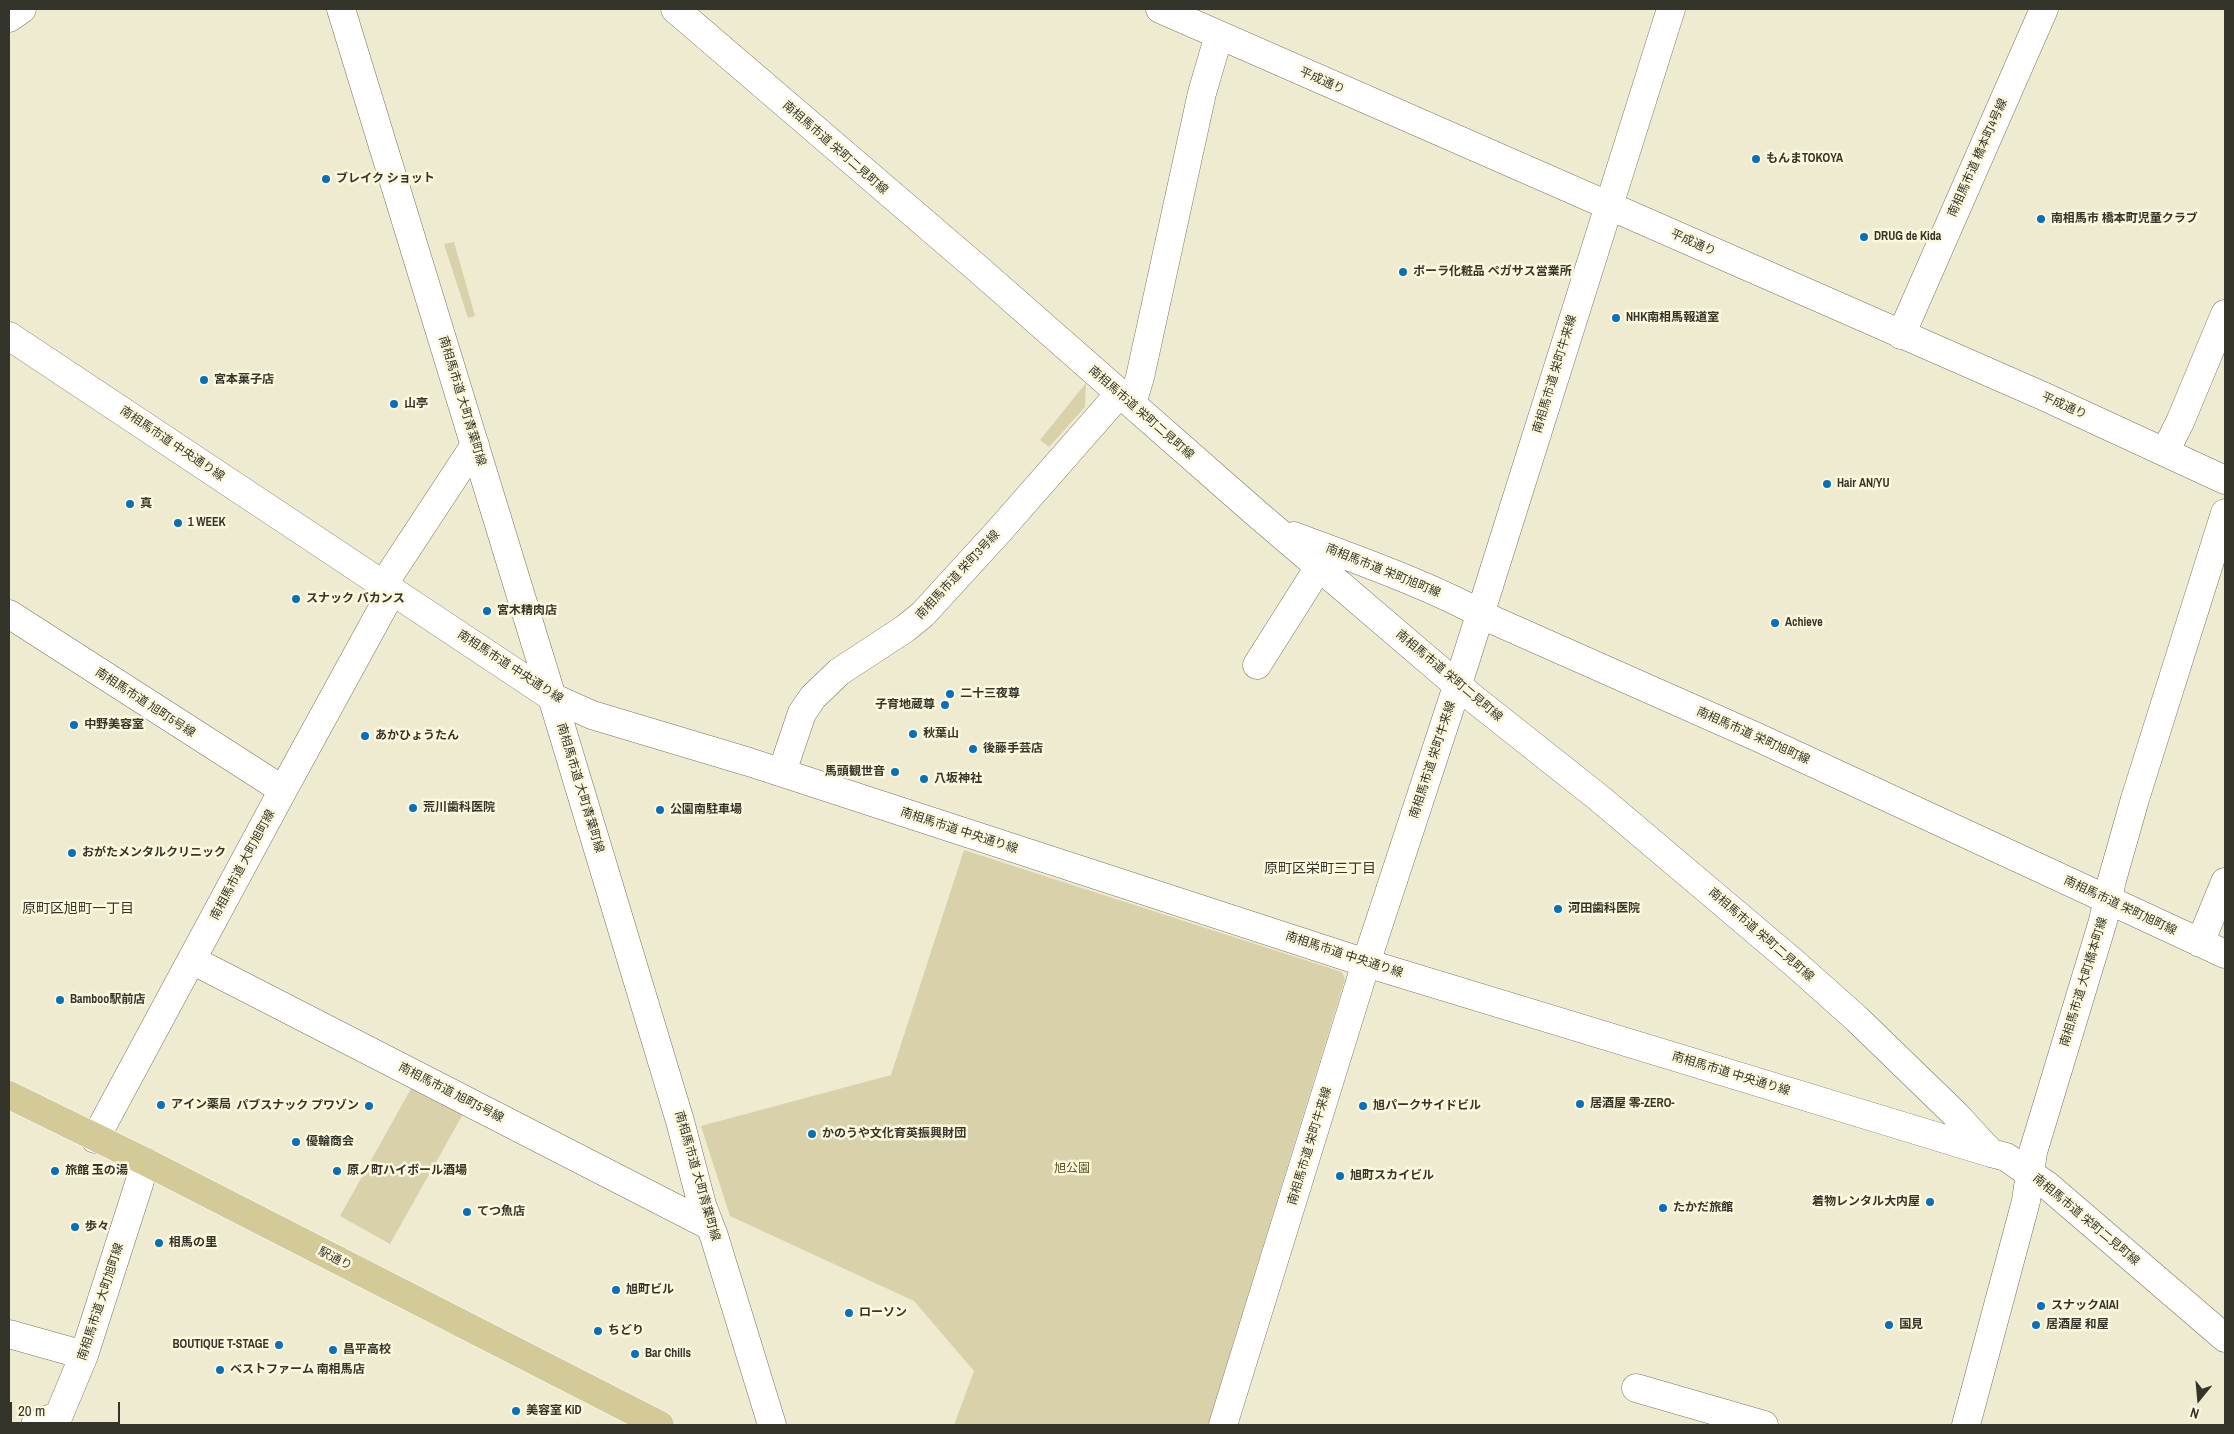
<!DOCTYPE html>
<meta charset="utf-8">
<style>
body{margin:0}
#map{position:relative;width:2234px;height:1434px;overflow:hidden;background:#efebd1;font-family:"Archivo Narrow",sans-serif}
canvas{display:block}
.frame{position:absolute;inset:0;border:10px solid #35342a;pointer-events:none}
.north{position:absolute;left:2174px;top:1374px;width:50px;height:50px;-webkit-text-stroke:4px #fcf8de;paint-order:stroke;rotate:197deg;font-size:14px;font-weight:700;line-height:20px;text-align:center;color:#35342a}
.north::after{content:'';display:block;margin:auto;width:18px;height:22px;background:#35342a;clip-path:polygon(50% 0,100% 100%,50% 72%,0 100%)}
.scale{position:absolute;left:10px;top:1402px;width:110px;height:22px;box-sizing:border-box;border:2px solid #35342a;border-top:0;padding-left:6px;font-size:15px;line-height:18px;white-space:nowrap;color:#35342a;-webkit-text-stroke:4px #fcf8de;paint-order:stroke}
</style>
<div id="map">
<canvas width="2234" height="1434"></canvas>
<div class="frame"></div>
<div class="north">N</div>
<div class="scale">20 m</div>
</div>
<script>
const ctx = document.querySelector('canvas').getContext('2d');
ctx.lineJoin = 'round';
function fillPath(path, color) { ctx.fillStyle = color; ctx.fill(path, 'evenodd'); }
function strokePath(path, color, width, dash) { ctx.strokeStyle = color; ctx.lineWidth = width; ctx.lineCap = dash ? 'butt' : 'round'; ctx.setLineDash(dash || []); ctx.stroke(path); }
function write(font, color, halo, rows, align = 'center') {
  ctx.font = font + ' "Archivo Narrow","Noto Sans JP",sans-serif'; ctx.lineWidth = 5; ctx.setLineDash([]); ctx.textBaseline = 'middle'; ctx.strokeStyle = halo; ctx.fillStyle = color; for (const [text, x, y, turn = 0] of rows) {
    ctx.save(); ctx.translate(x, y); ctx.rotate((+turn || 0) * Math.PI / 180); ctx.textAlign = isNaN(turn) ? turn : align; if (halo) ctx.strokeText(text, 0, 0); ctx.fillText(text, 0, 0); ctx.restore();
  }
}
const green = new Path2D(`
 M454,242L475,316L468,318L444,244Z
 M1086,383L1085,407L1049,447L1040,440Z
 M964,850L1342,972L1345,979L1208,1425H954L974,1371L914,1301L730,1216L701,1126L891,1075Z
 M413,1085L463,1114L390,1244L340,1216Z`);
const minor = new Path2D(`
 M341,9L562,730L680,1121L702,1205L714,1236L772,1425
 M675,9L977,268L1256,513L1469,695L1599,798L1793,962L1857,1019L1956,1115L1991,1153L2006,1157L2048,1186L2225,1338
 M1160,9L2043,396L2225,480
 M9,18L22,9
 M1901,335L2044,9
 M9,336L552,697L592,715L749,762L1366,963L1991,1153
 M1132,404L1140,377L1202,93L1219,35
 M2165,452L2180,422L2225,314
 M1294,536C1360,561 1430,585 1493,620L1757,737L2225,954
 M383,585L475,445
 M9,614L283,790
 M1257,665L1319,567
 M782,772L802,713L813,697L839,672L906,628L923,614L999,531L1120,393
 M2200,943L2225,882
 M192,960L710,1226
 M95,1139L283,790L392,591
 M9,1334L84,1355
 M1636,1388L1764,1425
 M35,1425L59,1415L84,1355L146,1162
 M1223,1425L1366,963L1466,659L1671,9
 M1966,1425L2026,1201L2033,1152L2103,921L2112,880L2135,799L2225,513`);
const major = new Path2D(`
 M9,1095L146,1162L660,1425`);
const markers = [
 [1756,159,5,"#086fbb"],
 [326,179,5,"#086fbb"],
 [2041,219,5,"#086fbb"],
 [1864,237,5,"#086fbb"],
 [1403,272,5,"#086fbb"],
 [1616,318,5,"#086fbb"],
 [204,380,5,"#086fbb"],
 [394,404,5,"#086fbb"],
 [1827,484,5,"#086fbb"],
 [130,504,5,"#086fbb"],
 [178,523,5,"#086fbb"],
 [296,599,5,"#086fbb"],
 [487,611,5,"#086fbb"],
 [1775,623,5,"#086fbb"],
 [950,694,5,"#086fbb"],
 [945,705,5,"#086fbb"],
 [74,725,5,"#086fbb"],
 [913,734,5,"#086fbb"],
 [365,736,5,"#086fbb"],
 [973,749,5,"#086fbb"],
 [895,772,5,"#086fbb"],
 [924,779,5,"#086fbb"],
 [413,808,5,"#086fbb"],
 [660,810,5,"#086fbb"],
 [72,853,5,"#086fbb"],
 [1558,909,5,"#086fbb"],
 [60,1000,5,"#086fbb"],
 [1580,1104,5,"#086fbb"],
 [161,1105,5,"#086fbb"],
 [369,1106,5,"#086fbb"],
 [1363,1106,5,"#086fbb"],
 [812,1134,5,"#086fbb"],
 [296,1142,5,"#086fbb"],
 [55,1171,5,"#086fbb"],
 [337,1171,5,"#086fbb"],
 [1340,1176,5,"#086fbb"],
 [1930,1202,5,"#086fbb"],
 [1663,1208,5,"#086fbb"],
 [467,1212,5,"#086fbb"],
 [75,1227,5,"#086fbb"],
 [159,1243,5,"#086fbb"],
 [616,1290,5,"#086fbb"],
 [2041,1306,5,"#086fbb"],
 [849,1313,5,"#086fbb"],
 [1889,1325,5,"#086fbb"],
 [2036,1325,5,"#086fbb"],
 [598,1331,5,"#086fbb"],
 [279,1345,5,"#086fbb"],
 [333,1350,5,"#086fbb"],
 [635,1354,5,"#086fbb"],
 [220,1370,5,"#086fbb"],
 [516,1411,5,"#086fbb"]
];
const streetNames = [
 ["平成通り",1322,81,24],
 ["南相馬市道 栄町二見町線",835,148,41],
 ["南相馬市道 橋本町4号線",1978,158,-66],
 ["平成通り",1693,243,24],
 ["南相馬市道 栄町牛来線",1555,374,-73],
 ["南相馬市道 大町青葉町線",462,401,73],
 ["平成通り",2064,406,24],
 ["南相馬市道 栄町二見町線",1141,413,41],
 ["南相馬市道 中央通り線",172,444,34],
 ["南相馬市道 栄町旭町線",1383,571,22],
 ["南相馬市道 栄町3号線",958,575,-47],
 ["南相馬市道 中央通り線",510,667,33],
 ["南相馬市道 栄町二見町線",1449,676,40],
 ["南相馬市道 旭町5号線",145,703,33],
 ["南相馬市道 栄町旭町線",1753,736,24],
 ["南相馬市道 栄町牛来線",1433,760,-72],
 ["南相馬市道 大町青葉町線",580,788,73],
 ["南相馬市道 中央通り線",959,831,18],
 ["南相馬市道 大町旭町線",243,865,-62],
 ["南相馬市道 栄町旭町線",2120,906,25],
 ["南相馬市道 栄町二見町線",1761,935,41],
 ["南相馬市道 中央通り線",1344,955,18],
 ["南相馬市道 大町橋本町線",2084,982,-73],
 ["南相馬市道 中央通り線",1731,1074,17],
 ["南相馬市道 旭町5号線",451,1093,27],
 ["南相馬市道 栄町牛来線",1310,1146,-73],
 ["南相馬市道 大町青葉町線",697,1176,74],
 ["南相馬市道 栄町二見町線",2086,1220,40],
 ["駅通り",335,1259,27],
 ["南相馬市道 大町旭町線",101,1302,-72]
];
const poiNames = [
 ["もんまTOKOYA",1766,159],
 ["ブレイク ショット",336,179],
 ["南相馬市 橋本町児童クラブ",2051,219],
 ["DRUG de Kida",1874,237],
 ["ポーラ化粧品 ペガサス営業所",1413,272],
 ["NHK南相馬報道室",1626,318],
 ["宮本菓子店",214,380],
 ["山亭",404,404],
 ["Hair AN/YU",1837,484],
 ["真",140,504],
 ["1 WEEK",188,523],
 ["スナック バカンス",306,599],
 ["宮木精肉店",497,611],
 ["Achieve",1785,623],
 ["二十三夜尊",960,694],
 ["子育地蔵尊",935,705,"right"],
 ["中野美容室",84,725],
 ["秋葉山",923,734],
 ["あかひょうたん",375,736],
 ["後藤手芸店",983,749],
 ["馬頭観世音",885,772,"right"],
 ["八坂神社",934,779],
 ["荒川歯科医院",423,808],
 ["公園南駐車場",670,810],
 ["おがたメンタルクリニック",82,853],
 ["河田歯科医院",1568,909],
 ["Bamboo駅前店",70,1000],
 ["居酒屋 零-ZERO-",1590,1104],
 ["アイン薬局",171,1105],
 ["パブスナック プワゾン",359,1106,"right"],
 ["旭パークサイドビル",1373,1106],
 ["かのうや文化育英振興財団",822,1134],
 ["優輪商会",306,1142],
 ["旅館 玉の湯",65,1171],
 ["原ノ町ハイボール酒場",347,1171],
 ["旭町スカイビル",1350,1176],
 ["着物レンタル大内屋",1920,1202,"right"],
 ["たかだ旅館",1673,1208],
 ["てつ魚店",477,1212],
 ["歩々",85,1227],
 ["相馬の里",169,1243],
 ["旭町ビル",626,1290],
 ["スナックAIAI",2051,1306],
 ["ローソン",859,1313],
 ["国見",1899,1325],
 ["居酒屋 和屋",2046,1325],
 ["ちどり",608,1331],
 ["BOUTIQUE T-STAGE",269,1345,"right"],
 ["昌平高校",343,1350],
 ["Bar Chills",645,1354],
 ["ベストファーム 南相馬店",230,1370],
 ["美容室 KiD",526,1411]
];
const parkNames = [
 ["旭公園",1072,1169]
];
const neighbourhoodNames = [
 ["原町区栄町三丁目",1320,869],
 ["原町区旭町一丁目",78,909]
];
fillPath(green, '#d8d1a9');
strokePath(minor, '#79755e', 29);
strokePath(major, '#fff', 29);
strokePath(minor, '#fff', 28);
strokePath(major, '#d4ca97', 28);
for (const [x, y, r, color] of markers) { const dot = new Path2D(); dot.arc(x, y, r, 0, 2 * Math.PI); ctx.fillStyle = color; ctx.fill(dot); strokePath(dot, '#fcf8de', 2); }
write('12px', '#35342a', '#fcf8de', streetNames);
write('bold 12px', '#35342a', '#fcf8de', poiNames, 'left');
write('12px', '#5b521f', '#fcf8de', parkNames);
write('14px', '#35342a', '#fcf8de', neighbourhoodNames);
</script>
